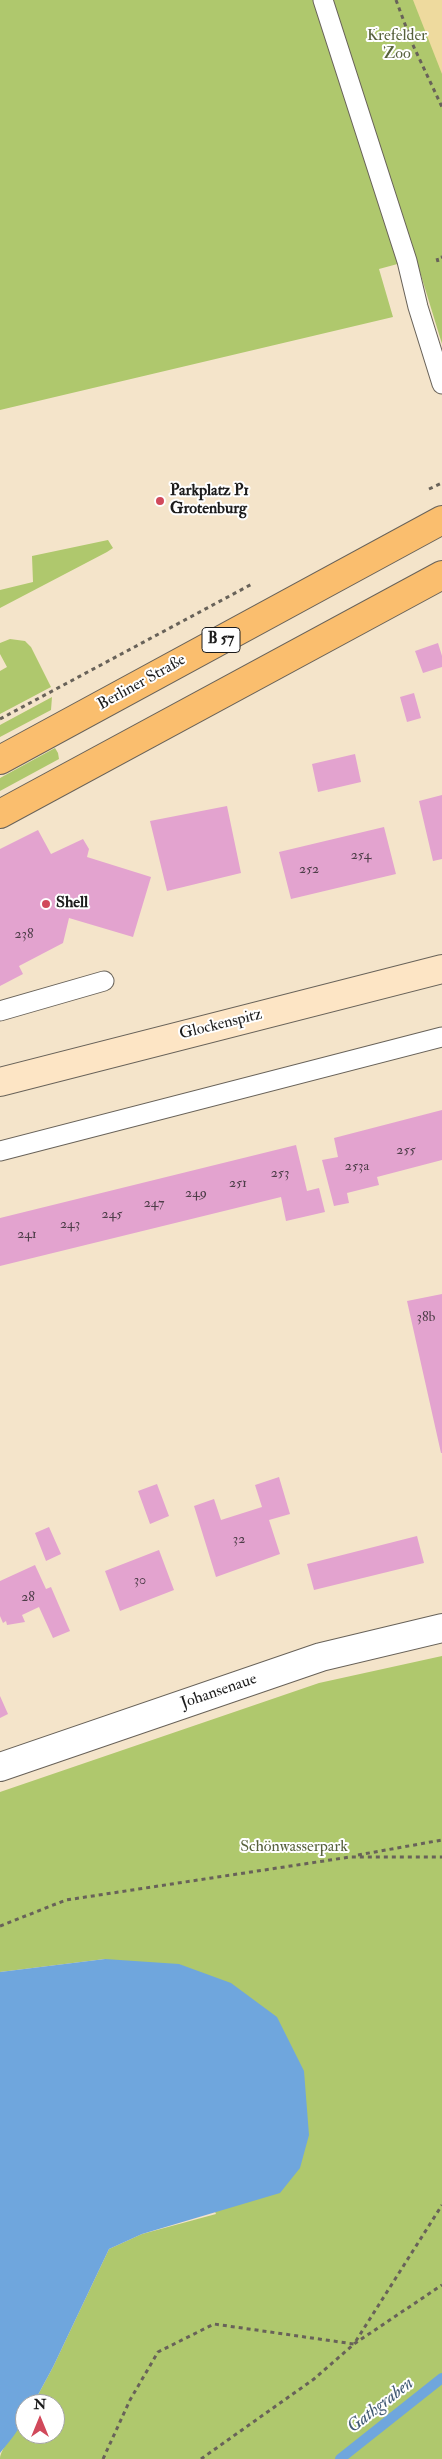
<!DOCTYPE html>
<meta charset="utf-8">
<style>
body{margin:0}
#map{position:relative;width:442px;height:2459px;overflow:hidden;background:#f4e4ca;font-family:"IM FELL Double Pica",serif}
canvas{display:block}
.north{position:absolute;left:15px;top:2394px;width:50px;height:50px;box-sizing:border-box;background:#fff;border:1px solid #a4a4a4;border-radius:50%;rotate:0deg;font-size:14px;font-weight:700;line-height:20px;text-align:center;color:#1c1c1c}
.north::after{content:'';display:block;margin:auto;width:18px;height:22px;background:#d1495b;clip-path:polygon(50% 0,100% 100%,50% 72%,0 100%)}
</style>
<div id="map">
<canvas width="442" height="2459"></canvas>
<div class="north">N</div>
</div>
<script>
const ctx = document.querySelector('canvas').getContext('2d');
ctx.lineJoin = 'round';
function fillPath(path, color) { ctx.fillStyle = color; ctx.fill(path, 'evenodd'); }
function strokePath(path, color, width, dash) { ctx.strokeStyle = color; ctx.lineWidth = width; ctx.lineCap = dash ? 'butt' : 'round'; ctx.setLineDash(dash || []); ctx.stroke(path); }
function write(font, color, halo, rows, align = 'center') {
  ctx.font = font + ' "IM FELL Double Pica",serif'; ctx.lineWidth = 4; ctx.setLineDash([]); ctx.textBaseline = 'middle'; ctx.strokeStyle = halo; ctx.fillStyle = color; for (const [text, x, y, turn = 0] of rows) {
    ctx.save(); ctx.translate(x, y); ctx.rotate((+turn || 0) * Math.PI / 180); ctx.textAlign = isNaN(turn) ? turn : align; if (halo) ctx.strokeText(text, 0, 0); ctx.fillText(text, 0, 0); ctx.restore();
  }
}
const green = new Path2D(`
 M0,0H442V344L416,259L379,269L393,317L0,410Z
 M108,540L113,548L107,552L0,608V590L33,582L32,556Z
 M10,639L25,641L31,647L51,687L0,714V671L7,667L0,654V643Z
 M52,697L51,710L0,737V725Z
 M55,748L58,753L59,759L0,791V778Z
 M442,1656V2459H0C0,2448 19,2429 25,2418V2434H55V2404H33L53,2367L109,2249L142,2234L216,2214L105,1959L0,1972V1792L319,1683Z`);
const sand = new Path2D(`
 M413,0H442V74Z`);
const water = new Path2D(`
 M105,1959L179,1964L231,1983L277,2017L304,2071L309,2135L300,2168L280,2193L142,2234L109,2249L53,2367L33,2404H25C25,2425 13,2437 0,2453V1972Z`);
const stream = new Path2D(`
 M340,2459L442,2378`);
const building = new Path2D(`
 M438,643L442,656V667L423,673L415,651Z
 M414,693L421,718L407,722L400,697Z
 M355,754L361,782L318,792L312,764Z
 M442,795V859L433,861L419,801Z
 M227,806L241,873L167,891L150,821Z
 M384,827L396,874L291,899L279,852Z
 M38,830L51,854L83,839L89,849L87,857L151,877L133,937L69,918L63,943L19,966L23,974L0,986V849Z
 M442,1110V1160L377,1177L379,1185L347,1193L349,1203L334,1206L322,1160L338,1157L334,1138Z
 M296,1145L307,1191L319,1188L325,1212L286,1221L281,1197L0,1266V1218Z
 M442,1294V1453H441L407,1301Z
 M279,1477L290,1514L269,1520L280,1554L216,1577L194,1506L214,1499L221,1520L262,1507L255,1485Z
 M157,1484L169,1516L150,1524L138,1491Z
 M49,1527L61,1554L46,1561L35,1533Z
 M417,1536L424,1563L314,1590L307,1564Z
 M159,1550L174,1590L120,1611L105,1571Z
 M35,1565L46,1589L51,1587L70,1631L53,1638L39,1607L22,1615L25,1622L7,1625L6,1621L3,1623L0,1616V1581Z
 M0,1696L8,1714L0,1718Z`);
const path = new Path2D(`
 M396,0L412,43L442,107
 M438,262L437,258L442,257
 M429,489L442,483
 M0,719L252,584
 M358,1855L442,1840
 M0,1926L66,1900L350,1857H442
 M103,2459L130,2400L158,2352L214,2324L354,2344L442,2205
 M201,2459L314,2379L354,2344L442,2285`);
const service = new Path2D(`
 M323,0L407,261L418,307L442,384
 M0,1011L104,981
 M0,1151L442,1037`);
const minor = new Path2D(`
 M0,1767L321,1657L442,1628`);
const secondary = new Path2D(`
 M0,1082L442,969`);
const primary = new Path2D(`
 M0,760L442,520
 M0,814L442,575`);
const markers = [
 [160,501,5,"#d1495b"],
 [46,904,5,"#d1495b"]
];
const numberNames = [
 ["254",361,856],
 ["252",309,870],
 ["238",24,935],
 ["255",406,1151],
 ["253a",357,1167],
 ["253",280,1174],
 ["251",238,1184],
 ["249",196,1194],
 ["247",154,1204],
 ["245",112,1215],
 ["243",70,1225],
 ["241",27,1235],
 ["38b",426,1318],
 ["32",239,1540],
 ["30",140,1581],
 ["28",28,1598]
];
const shields = [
 [221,640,38]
];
const shieldNames = [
 ["B 57",221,640]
];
const parkNames = [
 ["Krefelder",397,37],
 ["Zoo",397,55],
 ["Schönwasserpark",294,1848]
];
const poiNames = [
 ["Parkplatz P1",170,492],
 ["Grotenburg",170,510],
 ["Shell",56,904]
];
const streetNames = [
 ["Berliner Straße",142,683,-29],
 ["Glockenspitz",221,1025,-14],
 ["Johansenaue",219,1692,-19]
];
const waterNames = [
 ["Gathgraben",381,2406,-38]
];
fillPath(green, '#afc86d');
fillPath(sand, '#eeda9e');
fillPath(water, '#6fa6dd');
strokePath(stream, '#6fa6dd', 10);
fillPath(building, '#e3a3cf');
strokePath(service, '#686259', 21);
strokePath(minor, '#686259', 30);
strokePath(secondary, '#686259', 30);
strokePath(primary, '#686259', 30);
strokePath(path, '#686259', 3, [4, 4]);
strokePath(service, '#fff', 19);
strokePath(minor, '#fff', 28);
strokePath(secondary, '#fde5c5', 28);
strokePath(primary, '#fabe6e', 28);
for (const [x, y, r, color] of markers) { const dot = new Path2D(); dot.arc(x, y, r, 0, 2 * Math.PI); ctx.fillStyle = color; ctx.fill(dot); strokePath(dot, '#fff', 2); }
write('14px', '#4e3e49', null, numberNames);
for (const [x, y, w] of shields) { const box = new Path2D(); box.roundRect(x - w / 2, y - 12.5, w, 25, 4); ctx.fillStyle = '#fff'; ctx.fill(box); strokePath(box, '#1c1c1c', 1); }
write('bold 15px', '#1c1c1c', null, shieldNames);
write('16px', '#57613c', '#fff', parkNames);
write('bold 16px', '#1c1c1c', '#fff', poiNames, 'left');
write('16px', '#1c1c1c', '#fff', streetNames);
write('italic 18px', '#415a73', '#fff', waterNames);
</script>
